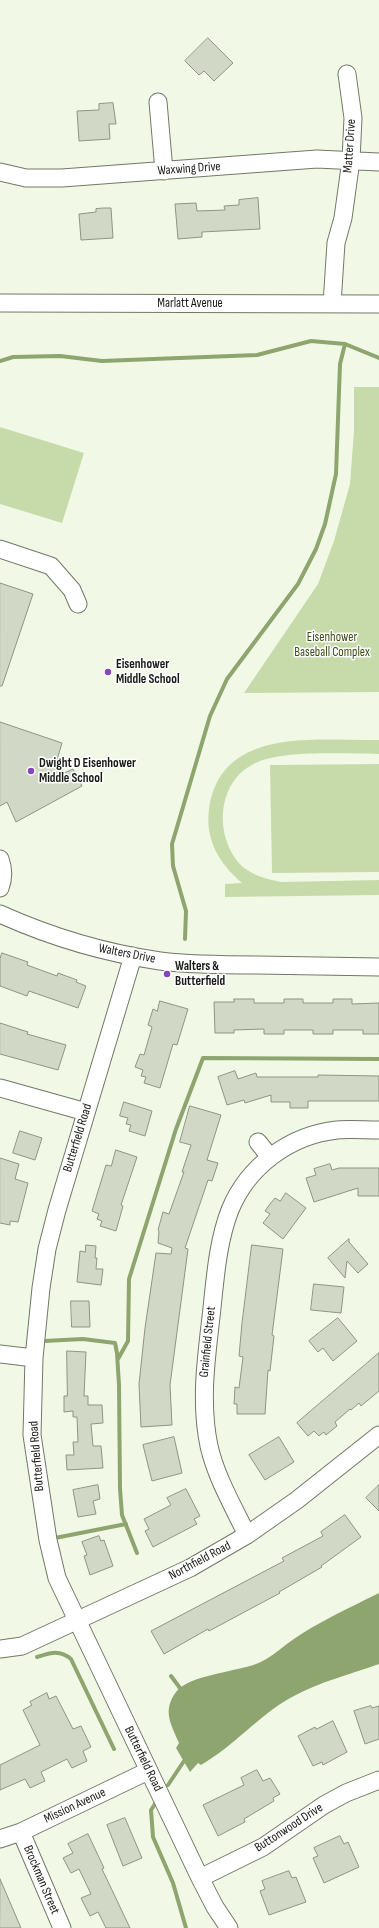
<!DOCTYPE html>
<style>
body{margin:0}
canvas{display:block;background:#f1f9e6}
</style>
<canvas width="379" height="1928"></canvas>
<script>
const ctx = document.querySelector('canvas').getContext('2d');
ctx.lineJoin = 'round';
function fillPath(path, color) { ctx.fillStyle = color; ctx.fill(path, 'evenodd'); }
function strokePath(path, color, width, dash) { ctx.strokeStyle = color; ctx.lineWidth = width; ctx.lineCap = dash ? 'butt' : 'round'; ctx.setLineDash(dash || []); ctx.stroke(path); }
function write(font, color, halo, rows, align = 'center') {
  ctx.font = font + ' "Sofia Sans Condensed",sans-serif'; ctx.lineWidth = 3; ctx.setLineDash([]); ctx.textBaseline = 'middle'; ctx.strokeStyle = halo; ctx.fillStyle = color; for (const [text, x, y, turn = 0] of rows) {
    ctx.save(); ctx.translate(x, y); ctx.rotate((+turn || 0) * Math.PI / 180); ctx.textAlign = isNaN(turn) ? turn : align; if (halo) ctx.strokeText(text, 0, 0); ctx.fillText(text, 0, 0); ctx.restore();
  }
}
const green = new Path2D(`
 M354,387H379V692L244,693L318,584L334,541L350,484L354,431Z
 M0,427L84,453L62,523L0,504Z
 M379,740V754C347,754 286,750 258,762C218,778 213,832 239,863C248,874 268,880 282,882L379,880V895L225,897V884L242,883C219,863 205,840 209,809C221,725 318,741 379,740Z
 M379,764V872L272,873L270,765Z`);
const water = new Path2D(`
 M379,1593V1664C351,1674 319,1682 292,1697C259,1715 234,1746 201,1765L198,1763L190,1772L176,1748L179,1743C171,1724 162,1711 176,1692C189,1675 235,1672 256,1664C269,1659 280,1649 291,1641C318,1622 349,1608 379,1593Z`);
const stream = new Path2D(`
 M0,361L13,357L60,356L102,361L257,355L311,341L345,344L379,358
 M185,939L186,911L173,866L172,844L210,716L227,679L298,584L316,549L325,524L336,474L340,364L345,344
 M44,1341L83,1339L115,1343L117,1353L119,1385L120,1489L122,1515L137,1553
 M118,1359L128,1341L129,1279L176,1129L203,1058L379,1059
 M55,1538L126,1524
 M37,1657C50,1653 59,1649 71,1659L114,1749
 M171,1676L180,1688
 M168,1785L184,1761
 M155,1804L151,1810L153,1837L173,1883L186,1928`);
const building = new Path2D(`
 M208,38L233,63L214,81L204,71L199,75L185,61Z
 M113,103L116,124H109L110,139L79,141L77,111L99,110V104Z
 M258,198L260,229L202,232V237L178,239L175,204L196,203L197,211L225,210L224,206L239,205V200Z
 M104,208H111L113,238L81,240L79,214L96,212V209Z
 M0,583L33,594L2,686H0Z
 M0,722L62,743L57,760L64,773L73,769L82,786L16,822L7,802L0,806Z
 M2,953L28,962L27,965L57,976L58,973L77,980L76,982L86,986L78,1008L29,991L27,996L0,986V959Z
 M234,999H254V1003H284V999H303V1003H333V999H352V1004L379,1003V1034H363V1030H333V1034H313V1030H284V1034H264V1029L234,1030V1033H215L214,1002H234Z
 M160,1001L188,1009L177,1045L173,1044L160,1088L144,1083L146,1077L141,1076L143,1070L135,1067L140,1054L144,1055L152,1027L148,1025L153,1009L157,1011Z
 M0,1023L28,1032L27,1034L66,1045L58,1070L0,1054Z
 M235,1071L238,1079L256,1073L257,1077H318V1075L379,1076V1101H308V1108H290V1102H271V1095L245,1103L244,1100L227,1105L218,1077Z
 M124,1102L152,1111L145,1136L129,1131L131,1125L126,1124L128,1118L120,1116Z
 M190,1106L221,1115L207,1160L218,1163L212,1181L208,1180L185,1248L188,1249L170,1385L172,1425L141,1427L139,1384L145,1328L156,1253L171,1254L172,1248L158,1243L159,1231L158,1230L163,1212L169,1214L184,1172H182L191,1145L180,1142Z
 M20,1131L42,1138L35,1160L13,1153Z
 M116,1150L137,1157L121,1205L123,1206L116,1231L100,1226L102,1221L97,1219L99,1214L92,1211L106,1165L111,1166Z
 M0,1158L19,1164L15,1179L28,1183L18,1222L10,1221V1225L0,1223Z
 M330,1164L332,1170L339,1168H379V1196H358V1188L314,1202L306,1178L316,1175L314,1169Z
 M286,1193L306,1208L283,1239L263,1223L270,1214L265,1211L270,1204L275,1198L280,1201Z
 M349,1239V1242L368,1264L358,1273L347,1261L345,1278L328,1258Z
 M86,1245L96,1246L95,1258H97L96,1269H103L101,1285L77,1282L80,1251L85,1252Z
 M252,1245L283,1249L272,1335L274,1336L270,1371L268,1370L265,1414H237V1404H234L235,1387L239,1388L243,1357L239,1356L242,1323Z
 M314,1284L344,1287L341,1313L311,1310Z
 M71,1301H89L90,1327H72Z
 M338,1318L357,1341L333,1361L323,1348L318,1352L309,1341Z
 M67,1351L86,1352L84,1396H88V1405H102L103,1423L91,1424L93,1446H101L103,1468L67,1470L66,1455H74L73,1442H78L77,1417H73V1411L64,1412V1396H67Z
 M379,1353V1391L361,1406L359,1403L351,1410L350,1409L335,1422L337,1426L326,1435L324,1432L319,1436L314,1431L308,1436L297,1423Z
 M174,1437L182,1473L152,1481L143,1445Z
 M279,1437L294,1462L265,1480L249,1455Z
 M98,1485L100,1499L93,1501L96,1514L78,1517L73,1490Z
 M379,1485V1511L366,1498Z
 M186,1489L200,1516L194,1519L197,1524L153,1547L145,1531L149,1529L144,1519L171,1505L167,1498Z
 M345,1515L361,1537L321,1566L322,1567L279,1592L280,1593L209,1631L208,1629L164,1654L151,1631L284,1561L282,1558L323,1536L321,1532Z
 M99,1536L101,1541L104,1540L113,1566L90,1575L84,1556L87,1555L82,1542Z
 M47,1693L49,1699L56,1696L73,1729L81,1726L91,1747L83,1751L87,1761L72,1768L67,1759L41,1772L45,1781L30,1788L25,1779L0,1790V1765L40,1745L23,1710L32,1705L30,1702Z
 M371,1706L372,1708L379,1706V1739L365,1744L354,1711Z
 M333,1721L347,1752L323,1765L322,1762L313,1766L298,1736L315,1727L316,1729Z
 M257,1770L263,1781L270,1778L280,1794L273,1798L274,1801L244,1819L245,1822L218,1836L203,1805L244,1785L241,1778Z
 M125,1818L142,1858L123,1866L107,1825Z
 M88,1834L104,1868L102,1869L130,1928H106L98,1912L90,1916L81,1898L91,1894L79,1869L71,1873L63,1858L73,1853L68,1844Z
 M340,1836L344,1844L348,1842L359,1867L324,1883L313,1858L318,1856L314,1848Z
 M289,1871L292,1878L296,1877L306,1902L269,1915L260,1891L265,1889L262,1881Z
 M0,1879L21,1928H0Z`);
const minor = new Path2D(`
 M158,102L164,171
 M0,172L26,178H62L317,159L379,162
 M0,303L379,304
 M332,304L336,243L343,218L351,160L353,118L347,74
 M0,549L51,566L72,590L78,604
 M0,859C4,870 4,878 0,888
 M0,914C51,937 105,953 160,961C192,965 225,965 257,965C298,966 338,966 379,967
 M133,956L57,1210L47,1249L41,1288L34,1358L32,1435L48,1540L57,1578L200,1878L215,1907L229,1928
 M0,1088L86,1112
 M258,1142L270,1157
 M0,1354L34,1358
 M247,1535C233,1506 216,1477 209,1446C200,1403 206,1360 211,1317C215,1282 217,1243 230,1210C248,1166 290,1135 337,1130C350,1129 365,1130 379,1130
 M0,1649L22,1646L190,1568L247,1535L297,1500L379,1435
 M21,1832L62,1928
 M0,1839L21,1832L148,1771
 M200,1878L263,1847L324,1805L346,1793L379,1780`);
const markers = [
 [108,672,4,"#8546bb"],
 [31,771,4,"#8546bb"],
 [167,974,4,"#8546bb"]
];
const streetNames = [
 ["Matter Drive",350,146,-86],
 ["Waxwing Drive",189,169,-4],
 ["Marlatt Avenue",190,304],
 ["Walters Drive",127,954,11],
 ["Butterfield Road",78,1138,-73],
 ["Grainfield Street",208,1342,-84],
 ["Butterfield Road",37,1456,-95],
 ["Northfield Road",200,1561,-28],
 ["Butterfield Road",143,1759,64],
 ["Mission Avenue",75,1806,-25],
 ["Buttonwood Drive",289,1828,-33],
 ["Brockman Street",41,1880,67]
];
const parkNames = [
 ["Eisenhower",332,638],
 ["Baseball Complex",332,653]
];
const poiNames = [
 ["Eisenhower",116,665],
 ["Middle School",116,680],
 ["Dwight D Eisenhower",39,764],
 ["Middle School",39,779],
 ["Walters &",175,967],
 ["Butterfield",175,982]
];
fillPath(green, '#c7dbaa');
fillPath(water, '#8fa56f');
strokePath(stream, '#8fa56f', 4);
fillPath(building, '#d1d9c6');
strokePath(building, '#8d9583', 1);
strokePath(minor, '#717867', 19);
strokePath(minor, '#fff', 17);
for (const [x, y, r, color] of markers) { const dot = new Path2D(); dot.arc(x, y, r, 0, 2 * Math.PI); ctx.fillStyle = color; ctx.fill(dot); strokePath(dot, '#fff', 1.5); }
write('13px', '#171a14', '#fff', streetNames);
write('13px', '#3a4e13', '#fff', parkNames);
write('bold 13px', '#171a14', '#fff', poiNames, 'left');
</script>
